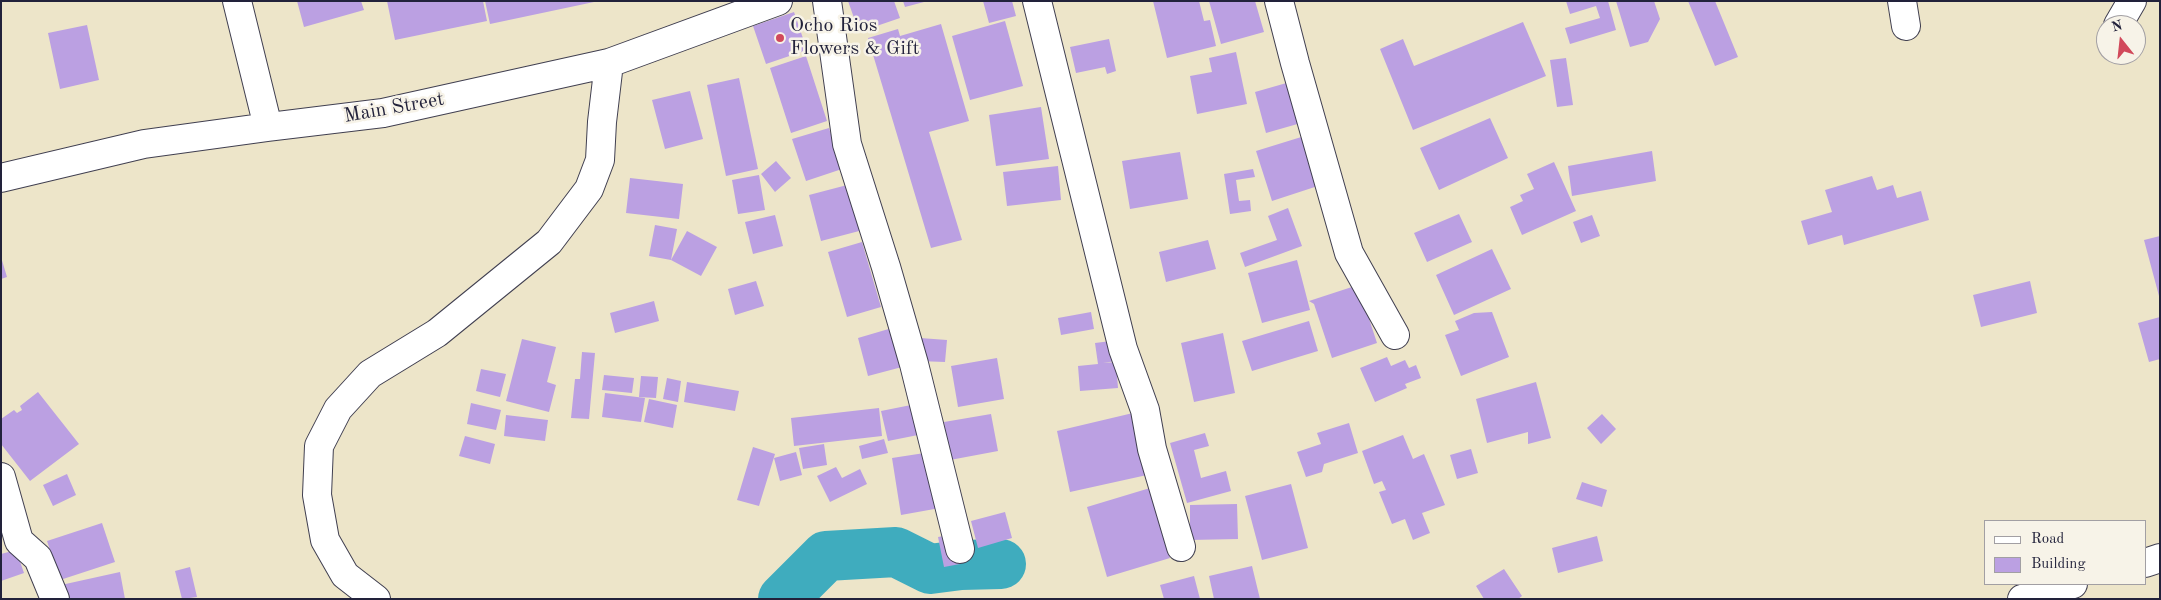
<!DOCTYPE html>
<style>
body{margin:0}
#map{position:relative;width:2161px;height:600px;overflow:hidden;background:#ede5c9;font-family:"Old Standard TT",serif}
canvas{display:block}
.frame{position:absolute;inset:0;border:2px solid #22223b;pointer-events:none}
.legend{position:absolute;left:1984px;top:520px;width:162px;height:65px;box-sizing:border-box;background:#f7f3e8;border:1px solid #a29fa3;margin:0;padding:6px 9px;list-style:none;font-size:15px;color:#22223b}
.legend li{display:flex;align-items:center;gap:10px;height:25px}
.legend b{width:25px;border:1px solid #a29fa3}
.north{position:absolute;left:2096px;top:15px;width:50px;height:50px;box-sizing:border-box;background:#f7f3e8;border:1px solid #a29fa3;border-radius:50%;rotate:344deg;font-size:14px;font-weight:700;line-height:20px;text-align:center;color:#22223b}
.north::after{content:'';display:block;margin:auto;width:18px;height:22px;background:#d1495b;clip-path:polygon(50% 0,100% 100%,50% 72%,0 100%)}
</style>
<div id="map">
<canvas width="2161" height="600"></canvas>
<div class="frame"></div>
<ul class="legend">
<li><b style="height:6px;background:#fff"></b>Road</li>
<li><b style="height:14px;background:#bba0e2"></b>Building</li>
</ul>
<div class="north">N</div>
</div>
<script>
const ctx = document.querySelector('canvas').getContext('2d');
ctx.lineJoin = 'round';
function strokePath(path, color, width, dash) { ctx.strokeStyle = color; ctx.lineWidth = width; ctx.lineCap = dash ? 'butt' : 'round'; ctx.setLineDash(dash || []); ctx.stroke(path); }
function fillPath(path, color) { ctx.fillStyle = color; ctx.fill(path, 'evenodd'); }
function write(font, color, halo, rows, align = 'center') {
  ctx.font = font + ' "Old Standard TT",serif'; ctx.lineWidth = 5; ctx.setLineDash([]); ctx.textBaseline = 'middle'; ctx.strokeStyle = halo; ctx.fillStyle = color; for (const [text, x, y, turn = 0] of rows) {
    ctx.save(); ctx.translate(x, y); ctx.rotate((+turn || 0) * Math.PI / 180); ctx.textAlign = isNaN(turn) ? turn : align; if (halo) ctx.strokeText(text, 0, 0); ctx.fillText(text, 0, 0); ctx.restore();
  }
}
const river = new Path2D(`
 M783,599L826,556L896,552L930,569L961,565L1001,564`);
const building = new Path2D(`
 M297,1H361L364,10L304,27Z
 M387,1H483L487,21L395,40Z
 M485,1H594V2L490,24Z
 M848,1H894L900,18L859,32Z
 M903,1H924V2L905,7Z
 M983,1H1012L1016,16L989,23Z
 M1153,1H1199L1204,21L1210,20L1216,46L1167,58Z
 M1209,1H1255L1264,32L1221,44Z
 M1566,1H1608L1616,30L1570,44L1565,28L1600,18L1596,6L1570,14Z
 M1616,1H1654L1660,19L1648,42L1630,47Z
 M1688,1H1715L1738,57L1715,66Z
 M794,12L807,50L766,64L753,26Z
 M1005,21L1023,86L970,100L952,36Z
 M1523,22L1546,76L1413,130L1380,49L1403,39L1414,66Z
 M941,24L969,121L929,132L962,240L931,248L868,38L898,29L900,36Z
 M87,25L99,80L60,89L48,33Z
 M1109,39L1116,71L1107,74L1105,67L1076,73L1070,47Z
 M1236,52L1247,104L1197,114L1190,76L1212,72L1209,58Z
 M806,56L827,121L791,133L770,68Z
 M1566,58L1573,105L1557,107L1550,60Z
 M739,78L758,169L726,176L707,85Z
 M1290,82L1301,123L1266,133L1255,92Z
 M690,91L703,139L665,149L652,100Z
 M1041,107L1049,159L996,166L989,115Z
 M1490,118L1508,158L1439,190L1420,148Z
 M829,128L842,169L806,181L792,139Z
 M1311,134L1327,183L1272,201L1256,151Z
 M1652,151L1656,181L1572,196L1568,166Z
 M1180,152L1188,199L1130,209L1122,161Z
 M776,161L791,178L775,192L761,174Z
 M1554,162L1576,211L1522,235L1510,207L1523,201L1520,195L1534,189L1527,174Z
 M1058,166L1061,200L1007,206L1003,172Z
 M1253,169L1255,177L1236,180L1239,201L1250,200L1251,211L1230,214L1224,174Z
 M759,175L765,210L738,214L732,180Z
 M1872,176L1877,190L1893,185L1897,198L1921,191L1929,220L1844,245L1842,235L1808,245L1801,221L1832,212L1825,190Z
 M630,178L683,184L679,219L626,213Z
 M851,184L863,230L821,241L809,195Z
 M1288,208L1302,246L1245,267L1240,253L1277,240L1268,216Z
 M1459,214L1472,242L1427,262L1414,233Z
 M775,215L783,246L753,254L745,222Z
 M1592,215L1600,236L1581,243L1573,222Z
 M655,225L677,229L671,260L687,231L717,247L701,276L671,260L649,256Z
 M2160,236V296H2159L2144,240Z
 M1208,240L1216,269L1166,282L1159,252Z
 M862,242L881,307L847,317L828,252Z
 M1492,249L1511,289L1454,315L1436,275Z
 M1,257L7,277L1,279Z
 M1297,260L1310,310L1262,323L1248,273Z
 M756,281L764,306L735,315L728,289Z
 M2030,281L2037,313L1981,327L1973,295Z
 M1358,285L1377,343L1332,358L1314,304L1309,301Z
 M654,301L659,321L615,333L610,313Z
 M1091,312L1094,329L1061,335L1058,318Z
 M1492,312L1509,357L1461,376L1445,335L1459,330L1455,321L1474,313Z
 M2160,317V359L2149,362L2138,323Z
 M1309,321L1318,351L1252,371L1242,341Z
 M892,328L902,367L868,376L858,338Z
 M1223,333L1235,393L1194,402L1181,343Z
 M920,338L947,340L945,362L918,361Z
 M522,339L556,347L547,382L556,385L549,412L506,401Z
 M1119,340L1122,360L1103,363L1116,362L1118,388L1080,391L1078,366L1098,364L1095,343Z
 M582,352L595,353L589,419L571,418L575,379H580Z
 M1387,357L1391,366L1405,360L1409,368L1416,365L1421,378L1405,384L1407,388L1375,402L1360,368Z
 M997,358L1004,399L958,407L951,366Z
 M481,369L506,374L500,397L476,391Z
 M604,375L634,378L632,393L602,390Z
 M641,376L658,377L656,398L639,397Z
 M667,378L681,381L678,402L663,399Z
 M687,382L739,391L735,411L684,402Z
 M1536,382L1551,438L1528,444V432L1487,443L1476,399Z
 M38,392L79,444L30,481L1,444V419L14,410L17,413L22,410L20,406Z
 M605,393L645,398L641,422L602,417Z
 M649,399L677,405L673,428L644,422Z
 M471,403L501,410L496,430L467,424Z
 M911,405L918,435L888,441L881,411Z
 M879,408L882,436L794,446L791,418Z
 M1133,413L1147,475L1070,492L1057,431Z
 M991,414L998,451L950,460L944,422Z
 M1602,414L1616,429L1601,444L1587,428Z
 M506,415L548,420L545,441L504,436Z
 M1349,423L1358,453L1324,464L1322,472L1306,477L1297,452L1321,444L1317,433Z
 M1205,433L1209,446L1194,450L1201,478L1226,471L1231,491L1187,503L1170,443Z
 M1403,435L1413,459L1424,454L1445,505L1422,513L1430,533L1413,540L1405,519L1392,524L1379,492L1386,490L1382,481L1374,484L1362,451Z
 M465,436L495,444L490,464L459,456Z
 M884,439L888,453L862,459L859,446Z
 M824,444L827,465L803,469L799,448Z
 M753,447L775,454L759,506L737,500Z
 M1471,449L1478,473L1457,479L1450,455Z
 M796,452L802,475L780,481L774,458Z
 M931,452L940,508L901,515L892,458Z
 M836,467L842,478L860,469L867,484L830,502L817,476Z
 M67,474L76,495L53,506L43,485Z
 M1582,482L1607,490L1602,507L1576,499Z
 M1291,484L1308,548L1262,560L1245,496Z
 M1150,488L1170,558L1107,577L1087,507Z
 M1237,504L1238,539L1190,540V505Z
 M1005,512L1012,538L978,548L971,521Z
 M102,523L115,562L60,580L47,541Z
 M955,534L960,564L944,567L938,537Z
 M1597,536L1603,561L1558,573L1552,548Z
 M16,550L24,573L1,581V554Z
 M1252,566L1260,599H1214L1209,576Z
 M190,567L197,597L182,599L175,571Z
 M1504,569L1522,596L1518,599H1484L1476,586Z
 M120,572L125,599H64L61,585Z
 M1194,576L1200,599H1164L1160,585Z`);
const minor = new Path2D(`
 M237,1L268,127
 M827,1L847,144L886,267L914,364L960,549
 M1037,1L1123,349L1145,410L1152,449L1181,547
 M1279,1L1295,63L1349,253L1395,335
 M1902,1L1906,26
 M2118,25L2132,1
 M1,178L144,144L268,127L383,113L609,63L778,1
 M1,477L19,541L38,558L55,599
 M376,599L345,575L325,540L317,495L319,446L338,409L370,374L437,333L549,242L589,189L600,160L602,122L609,63`);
const major = new Path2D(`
 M2145,563L2160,558
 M2022,599L2073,584`);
const markers = [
 [780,38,5,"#d1495b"]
];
const poiNames = [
 ["Ocho Rios",790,26],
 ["Flowers & Gift",790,49]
];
const streetNames = [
 ["Main Street",394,108,-10]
];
strokePath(river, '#3facbe', 50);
fillPath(building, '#bba0e2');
strokePath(minor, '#403f50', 30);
strokePath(major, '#403f50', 30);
strokePath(minor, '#fff', 28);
strokePath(major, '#fff', 28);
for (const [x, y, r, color] of markers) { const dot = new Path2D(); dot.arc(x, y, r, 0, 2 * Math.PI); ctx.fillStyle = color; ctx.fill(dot); strokePath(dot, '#f7f3e8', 2); }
write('20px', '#22223b', '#f7f3e8', poiNames, 'left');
write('20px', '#22223b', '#f7f3e8', streetNames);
</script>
